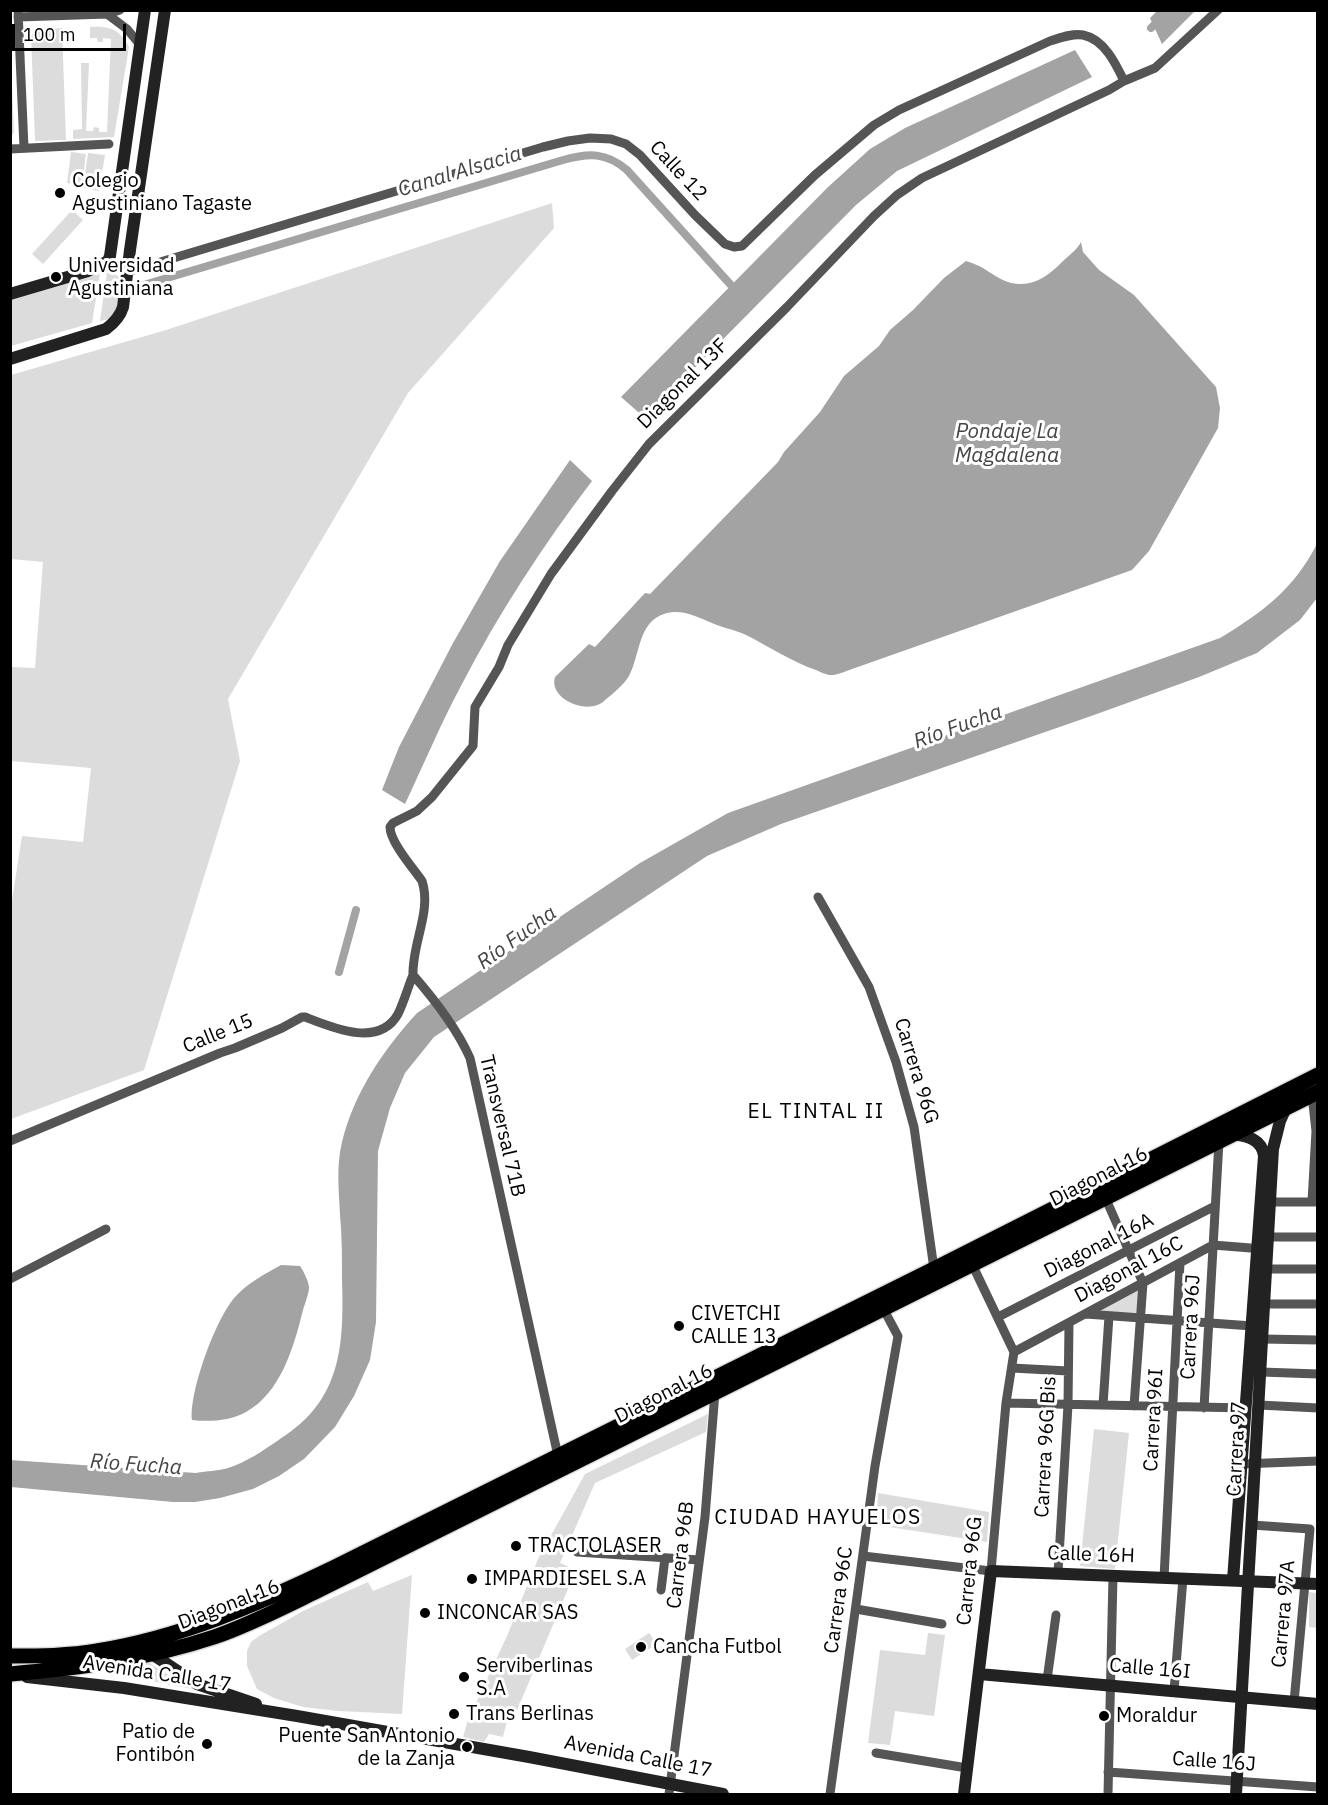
<!DOCTYPE html>
<meta charset="utf-8">
<style>
body{margin:0}
#map{position:relative;width:1328px;height:1805px;overflow:hidden;background:#fff;font-family:"IBM Plex Sans",sans-serif}
canvas{display:block}
.frame{position:absolute;inset:0;border:12px solid #000;pointer-events:none}
.scale{position:absolute;left:12px;top:24px;width:114px;height:27px;box-sizing:border-box;border:3px solid #000;border-top:0;padding-left:8px;font-size:18px;line-height:21px;white-space:nowrap;color:#000;-webkit-text-stroke:4px #fff;paint-order:stroke}
</style>
<div id="map">
<canvas width="1328" height="1805"></canvas>
<div class="frame"></div>
<div class="scale">100 m</div>
</div>
<script>
const ctx = document.querySelector('canvas').getContext('2d');
ctx.lineJoin = 'round';
function fillPath(path, color) { ctx.fillStyle = color; ctx.fill(path, 'evenodd'); }
function strokePath(path, color, width, dash) { ctx.strokeStyle = color; ctx.lineWidth = width; ctx.lineCap = dash ? 'butt' : 'round'; ctx.setLineDash(dash || []); ctx.stroke(path); }
function write(font, color, halo, rows, align = 'center') {
  ctx.font = font + ' "IBM Plex Sans",sans-serif'; ctx.lineWidth = 6; ctx.setLineDash([]); ctx.textBaseline = 'middle'; ctx.strokeStyle = halo; ctx.fillStyle = color; for (const [text, x, y, turn = 0] of rows) {
    ctx.save(); ctx.translate(x, y); ctx.rotate((+turn || 0) * Math.PI / 180); ctx.textAlign = isNaN(turn) ? turn : align; if (halo) ctx.strokeText(text, 0, 0); ctx.fillText(text, 0, 0); ctx.restore();
  }
}
const green = new Path2D(`
 M90,27C109,26 120,29 129,47L114,137L73,139V130L82,129L81,63H89L86,131H93L94,127L99,128V132H107L111,39L103,38V42H98L97,38H90Z
 M62,28L66,140L35,141L31,35L37,30Z
 M11,61L14,132L11,137H10Z
 M71,152L86,154L82,185L67,183Z
 M88,153L105,155L99,191L83,188Z
 M552,203L554,228L408,393L228,699L240,761L144,1070L11,1119L10,913L22,836L83,842L91,768L11,761V667L35,668L43,562L11,559V375L166,330Z
 M72,210L83,220L43,264L32,254Z
 M107,272H114L120,279L117,309L110,319L100,321Z
 M100,273L92,323L11,346V300Z
 M1139,1289L1136,1317L1095,1312Z
 M708,1414L706,1432L595,1483L560,1563L576,1570L513,1720L508,1717L503,1737L489,1734L484,1742L463,1737L468,1720L507,1636L538,1559L585,1474Z
 M1094,1429L1129,1433L1115,1569L1080,1566Z
 M878,1493L989,1512L987,1542L876,1525Z
 M412,1575L402,1714L338,1711L303,1707L274,1698L257,1689L247,1666V1651L251,1642L259,1636L305,1610L368,1582L373,1591Z
 M1309,1592L1317,1593V1628L1309,1627Z
 M649,1633L657,1644L632,1660L625,1649Z
 M928,1633L945,1635L934,1716L895,1711L890,1745L868,1743L880,1650L925,1655Z
 M146,1661L192,1689L108,1672Z`);
const water = new Path2D(`
 M1157,11V10L1195,11L1162,44L1150,18Z
 M1075,50L1092,77L897,171L856,205L645,418L621,397L827,188L870,149L905,128Z
 M1081,242L1083,252L1099,270L1134,295L1216,387L1220,408L1218,428L1149,551L1132,570L855,668C848,670 837,676 829,675C825,674 820,672 816,670C792,662 770,647 746,635C736,630 723,628 712,623C697,617 681,608 664,614C638,622 640,656 629,676C624,685 612,694 604,701C588,716 548,699 555,677L589,644L595,647L645,593L650,594L778,462L784,452L820,412L844,376L879,346L890,330L913,310L944,278L966,261C972,263 978,265 983,268C991,273 999,279 1008,282C1031,289 1047,277 1062,262C1069,255 1076,251 1081,242Z
 M570,460L592,481C543,545 499,613 462,684C441,723 424,764 405,804L382,790L399,747L453,643L500,561Z
 M1317,544V598L1300,620L1257,653L1199,677L1094,715L781,824L707,856L434,1037L405,1073L390,1108L378,1151L376,1322L370,1360L354,1396L335,1427L304,1459L279,1476L253,1489L220,1498L195,1502H173L11,1487L10,1460L196,1473C207,1471 218,1471 228,1468C247,1462 264,1450 280,1439C342,1400 344,1345 342,1279C342,1258 342,1236 340,1215C339,1191 336,1166 342,1142C354,1093 383,1050 417,1013L640,863L728,813L1220,638C1263,612 1293,590 1317,544Z
 M281,1265L300,1266C304,1272 308,1280 309,1287C309,1294 305,1303 303,1310C294,1346 281,1393 246,1412C230,1421 209,1422 192,1420C189,1392 216,1317 236,1296C249,1282 265,1274 281,1265Z`);
const canal = new Path2D(`
 M1151,28L1169,10
 M137,287L563,160C589,153 606,152 627,170L739,294
 M339,972L356,910`);
const street = new Path2D(`
 M18,10L24,148
 M107,14L127,29L141,46
 M18,17L107,14L120,10
 M10,149L109,144
 M127,272L543,147L568,141L590,138L611,139L626,144L640,155L695,215L725,244L734,247L742,246L815,175L874,125L899,110L1050,41C1060,38 1072,33 1083,35C1104,39 1116,64 1124,81
 M818,897L869,987L896,1062L914,1127L934,1269
 M10,1141L220,1053L235,1048L282,1028L302,1017H305C333,1028 379,1048 398,1014C404,1002 408,987 413,975
 M1105,1197L1143,1283L1134,1406
 M1270,1202H1315
 M1312,1202L1316,1131L1312,1095
 M1268,1237H1318
 M972,1264L1014,1352
 M1266,1269H1318
 M10,1279L106,1229
 M1264,1304H1318
 M1086,1314L1252,1326
 M998,1317L1215,1206
 M1262,1339L1318,1340
 M1014,1352L1213,1245L1263,1249
 M1012,1368L1068,1371
 M1261,1372L1318,1374
 M1006,1403L1246,1408
 M1103,1405L1109,1316
 M1259,1405L1318,1408
 M1204,1408L1219,1141
 M558,1456L470,1058C456,1027 435,1000 413,975C412,943 432,911 422,881C413,868 390,842 390,827L393,823L417,811L432,797L473,746L475,707L499,667L508,645L551,574L612,491L649,444L787,307L874,216L897,195L922,178L1109,90L1124,81L1155,68L1218,10
 M1242,1464L1318,1461
 M1252,1525L1310,1529L1294,1702
 M577,1552L699,1560
 M863,1556L991,1571L1006,1403L1014,1352
 M1058,1573L1068,1405L1069,1323
 M1164,1578L1180,1263
 M661,1590L665,1558
 M856,1609L942,1624
 M1047,1680L1056,1615
 M1174,1691L1183,1578
 M876,1753L967,1768
 M1108,1772L1318,1787
 M669,1794L705,1517L715,1392
 M830,1794L875,1466L898,1336L883,1308
 M1108,1794L1113,1576`);
const secondary = new Path2D(`
 M108,261L110,256L145,10
 M10,294L88,271L108,261
 M10,359L106,329C114,323 120,317 123,307L130,250L165,10
 M1233,1134C1247,1136 1262,1139 1264,1156L1233,1580
 M149,1652L197,1684L256,1704
 M979,1674L1318,1704
 M27,1677L124,1688L297,1716L529,1757L723,1794
 M964,1794L991,1571L1318,1584
 M1236,1794L1273,1149L1280,1121L1286,1108`);
const primary = new Path2D(`
 M10,1656C39,1656 69,1656 97,1651C180,1638 258,1604 333,1568L934,1269L1318,1075
 M10,1674C79,1668 148,1659 214,1637C249,1625 282,1608 315,1592L1318,1092`);
const markers = [
 [60,193,6,"#000"],
 [56,277,6,"#000"],
 [679,1326,6,"#000"],
 [516,1546,6,"#000"],
 [472,1579,6,"#000"],
 [425,1613,6,"#000"],
 [641,1647,6,"#000"],
 [464,1677,6,"#000"],
 [454,1714,6,"#000"],
 [1104,1716,6,"#000"],
 [207,1744,6,"#000"],
 [467,1747,6,"#000"]
];
const streetNames = [
 ["Calle 12",678,171,47],
 ["Diagonal 13F",683,384,-45],
 ["Calle 15",218,1034,-22],
 ["Carrera 96G",916,1071,73],
 ["Transversal 71B",502,1126,77],
 ["Diagonal 16",1099,1177,-27],
 ["Diagonal 16A",1099,1246,-27],
 ["Diagonal 16C",1129,1270,-28],
 ["Carrera 96J",1191,1327,-87],
 ["Diagonal 16",664,1394,-27],
 ["Carrera 96I",1154,1420,-87],
 ["Carrera 96G Bis",1046,1447,-87],
 ["Carrera 97",1237,1449,-87],
 ["Carrera 96B",681,1555,-83],
 ["Calle 16H",1091,1555,2],
 ["Carrera 96G",970,1571,-84],
 ["Carrera 96C",839,1600,-82],
 ["Diagonal 16",229,1605,-21],
 ["Carrera 97A",1284,1614,-85],
 ["Calle 16I",1150,1669,5],
 ["Avenida Calle 17",157,1674,9],
 ["Avenida Calle 17",638,1757,11],
 ["Calle 16J",1214,1762,4]
];
const poiNames = [
 ["Colegio",72,181],
 ["Agustiniano Tagaste",72,204],
 ["Universidad",68,266],
 ["Agustiniana",68,289],
 ["CIVETCHI",691,1314],
 ["CALLE 13",691,1337],
 ["TRACTOLASER",528,1546],
 ["IMPARDIESEL S.A",484,1579],
 ["INCONCAR SAS",437,1613],
 ["Cancha Futbol",653,1647],
 ["Serviberlinas",476,1666],
 ["S.A",476,1689],
 ["Trans Berlinas",466,1714],
 ["Moraldur",1116,1716],
 ["Patio de",195,1732,"right"],
 ["Fontibón",195,1755,"right"],
 ["Puente San Antonio",455,1736,"right"],
 ["de la Zanja",455,1759,"right"]
];
const waterNames = [
 ["Canal Alsacia",460,172,-17],
 ["Pondaje La",1007,432],
 ["Magdalena",1007,456],
 ["Río Fucha",958,727,-20],
 ["Río Fucha",517,938,-36],
 ["Río Fucha",136,1465,4]
];
const neighbourhoodNames = [
 ["EL TINTAL II",816,1112],
 ["CIUDAD HAYUELOS",818,1518]
];
fillPath(green, '#dcdcdc');
fillPath(water, '#a3a3a3');
strokePath(canal, '#a3a3a3', 8);
strokePath(primary, '#dbdbdb', 18);
strokePath(street, '#555', 9);
strokePath(secondary, '#222', 12);
strokePath(primary, '#000', 15);
for (const [x, y, r, color] of markers) { const dot = new Path2D(); dot.arc(x, y, r, 0, 2 * Math.PI); ctx.fillStyle = color; ctx.fill(dot); strokePath(dot, '#fff', 2); }
write('20px', '#000', '#fff', streetNames);
write('20px', '#000', '#fff', poiNames, 'left');
write('italic 21px', '#444', '#fff', waterNames);
ctx.letterSpacing = '1.5px';
write('21px', '#000', '#fff', neighbourhoodNames);
ctx.letterSpacing = '0px';
</script>
